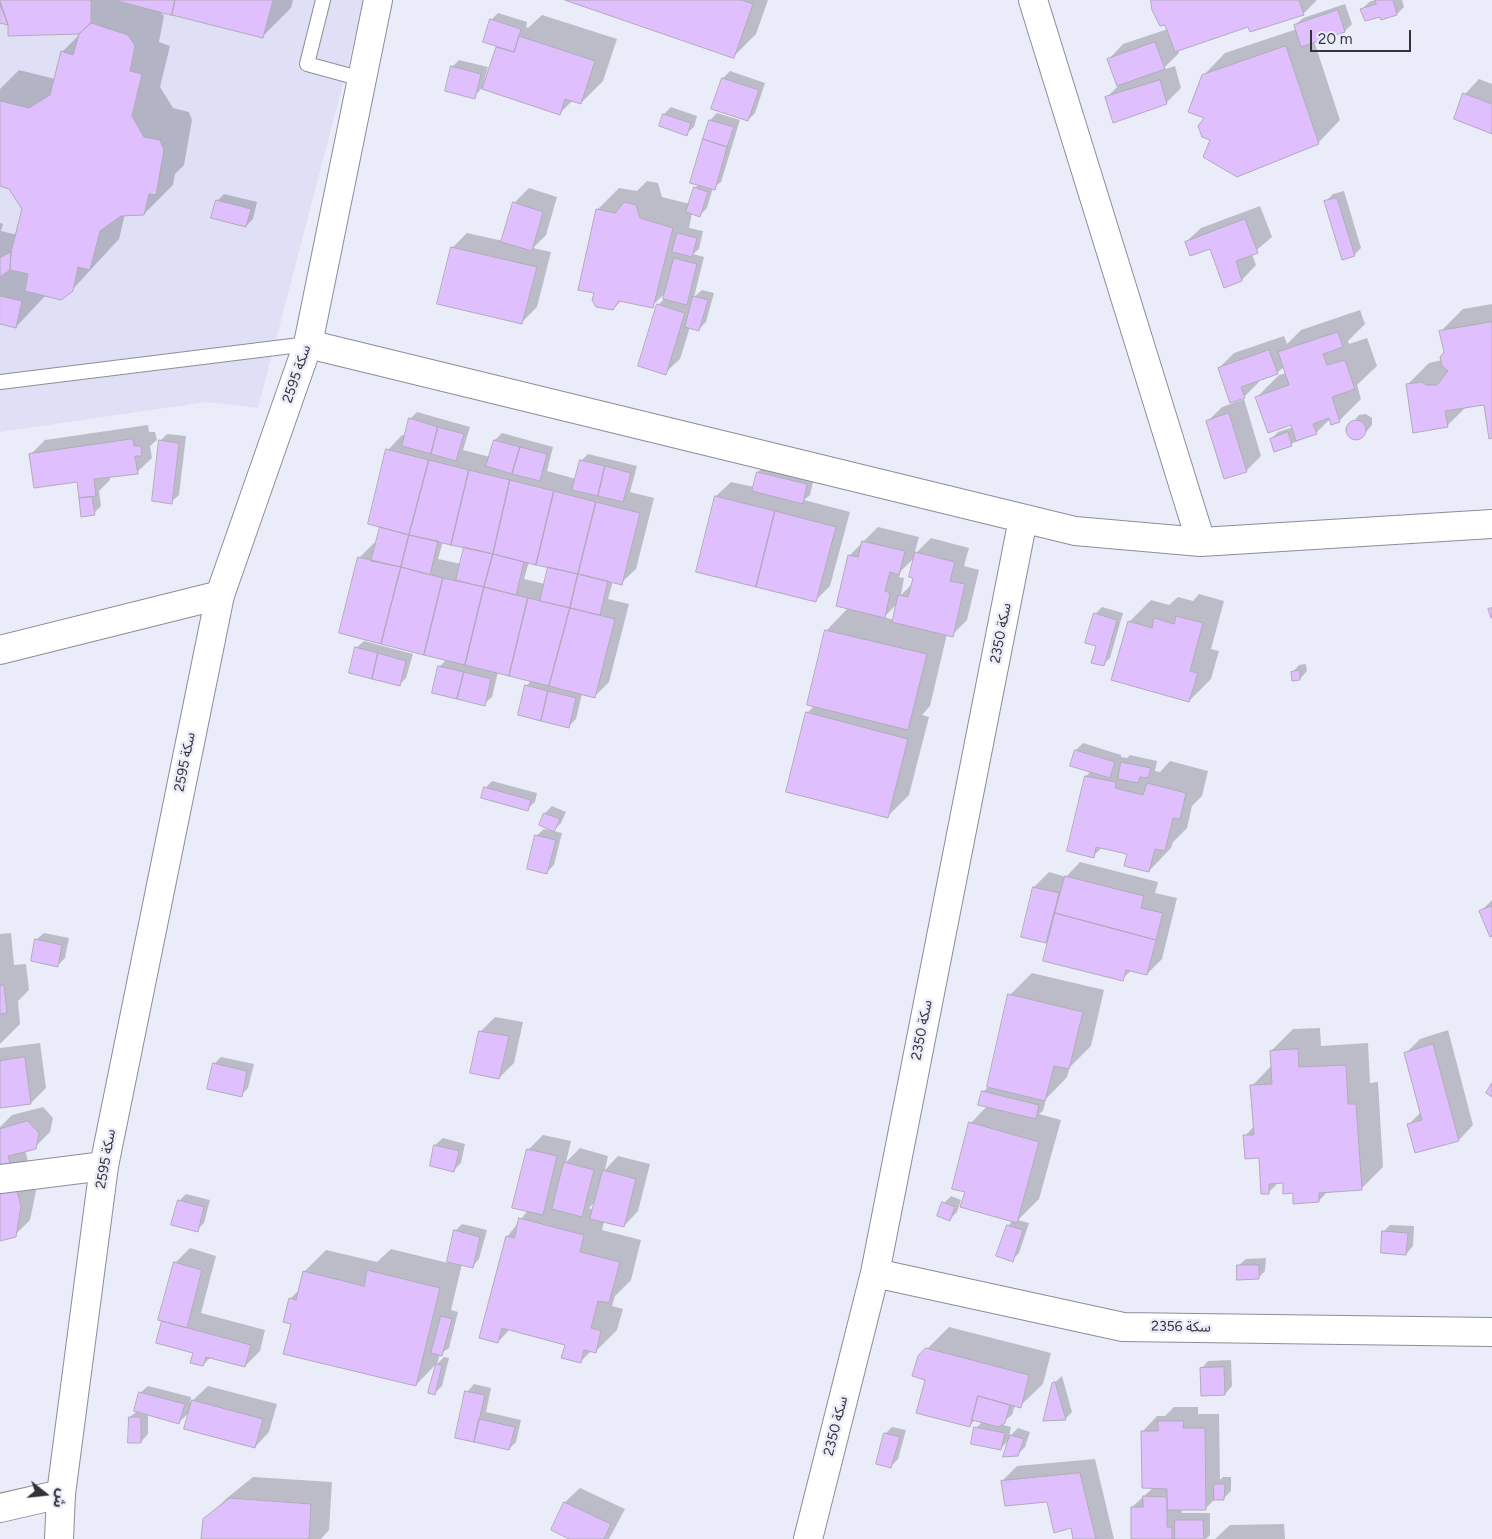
<!DOCTYPE html>
<meta charset="utf-8">
<style>
body{margin:0}
#map{position:relative;width:1492px;height:1539px;overflow:hidden;background:#ebecfa;font-family:Figtree,"Noto Sans Arabic",sans-serif}
canvas{display:block}
.north{position:absolute;left:20px;top:1469px;width:50px;height:50px;-webkit-text-stroke:4px #ebecfa;paint-order:stroke;rotate:106deg;font-size:14px;font-weight:700;line-height:20px;text-align:center;color:#323238}
.north::after{content:'';display:block;margin:auto;width:18px;height:22px;background:#323238;clip-path:polygon(50% 0,100% 100%,50% 72%,0 100%)}
.scale{position:absolute;left:1310px;top:30px;width:101px;height:22px;box-sizing:border-box;border:2px solid #323238;border-top:0;padding-left:6px;font-size:15px;line-height:18px;white-space:nowrap;color:#323238;-webkit-text-stroke:4px #ebecfa;paint-order:stroke}
</style>
<div id="map">
<canvas width="1492" height="1539"></canvas>
<div class="north">ش</div>
<div class="scale">20 m</div>
</div>
<script>
const ctx = document.querySelector('canvas').getContext('2d');
ctx.lineJoin = 'round';
function fillPath(path, color) { ctx.fillStyle = color; ctx.fill(path, 'evenodd'); }
function strokePath(path, color, width, dash) { ctx.strokeStyle = color; ctx.lineWidth = width; ctx.lineCap = dash ? 'butt' : 'round'; ctx.setLineDash(dash || []); ctx.stroke(path); }
function write(font, color, halo, rows, align = 'center') {
  ctx.font = font + ' Figtree,"Noto Sans Arabic",sans-serif'; ctx.lineWidth = 5; ctx.setLineDash([]); ctx.textBaseline = 'middle'; ctx.strokeStyle = halo; ctx.fillStyle = color; for (const [text, x, y, turn = 0] of rows) {
    ctx.save(); ctx.translate(x, y); ctx.rotate((+turn || 0) * Math.PI / 180); ctx.textAlign = isNaN(turn) ? turn : align; if (halo) ctx.strokeText(text, 0, 0); ctx.fillText(text, 0, 0); ctx.restore();
  }
}
const built = new Path2D(`
 M0,0H365L258,408L206,402L0,432Z`);
const shadow = new Path2D(`
 M0,0H293L291,8L262,37L160,11L164,16L159,42L170,46L160,87L173,108L189,112L192,120L184,165L175,174L173,185L144,214H125L119,239L72,290L46,295L16,327L0,323V223L3,224L1,231L17,235L23,209L10,188L0,185V89L19,70L55,79L62,52L81,33L0,21Z
 M569,0H768L756,34L734,56Z
 M1152,0H1317L1303,14L1249,25L1178,49L1179,53L1162,70L1175,66L1181,88L1166,103L1106,98L1118,86L1109,59L1123,44L1168,29Z
 M1375,0H1402L1404,7L1397,14L1382,19L1381,15L1362,9L1369,2Z
 M1345,4L1352,24L1345,31L1314,41L1340,120L1318,143L1212,139L1206,117L1203,76L1225,53L1297,29L1295,25L1303,18Z
 M498,13L527,22L526,27L528,28L542,15L617,39L603,81L581,103L573,100L560,113L482,88L474,97L452,67L459,60L488,67L484,81L486,82L498,46L491,20Z
 M730,71L765,83L755,113L748,120L713,108L723,78Z
 M1479,79L1492,84V132L1455,118L1465,94Z
 M671,107L697,116L694,127L686,134L664,114Z
 M717,113L740,120L721,182L713,188L707,208L700,215L692,213L689,228L703,231L699,249L693,254L704,257L694,297L702,290L714,293L706,322L699,329L690,327L680,359L665,373L658,305L665,298L666,292L652,306L622,300L613,309L595,292L597,210L619,188L637,191L647,181L658,183L662,197L690,204L695,188L699,184L692,182L710,120Z
 M529,188L557,197L546,235L533,248L551,252L537,307L522,322L452,248L467,233L503,241L514,203Z
 M1344,191L1361,248L1354,255L1326,201L1333,194Z
 M224,194L257,202L253,219L246,226L217,201Z
 M1260,206L1272,237L1252,254L1256,265L1242,280L1211,248L1186,242L1201,228Z
 M1492,304V437L1485,403L1467,406L1447,426L1407,385L1429,363L1442,360L1445,352L1441,331L1463,309Z
 M1360,310L1365,324L1348,341L1349,344L1367,338L1377,366L1357,385L1361,399L1339,421L1330,419L1316,433L1275,451L1271,439L1278,432L1293,427L1292,424L1257,397L1279,375L1286,373L1284,367L1277,373L1258,380L1259,382L1244,397L1219,368L1234,353L1284,336L1287,344L1301,330Z
 M1244,399L1261,456L1246,471L1208,421L1222,407Z
 M417,412L470,427L463,450L490,457L495,440L502,433L553,447L547,471L576,479L581,461L588,454L637,466L630,492L654,498L636,569L621,583L613,581L608,599L629,604L609,682L594,697L582,694L576,719L569,726L526,686L531,681L498,672L492,697L484,704L439,667L447,659L359,558L374,543L377,544L381,528L388,450L402,435L406,436L410,419ZM443,541L466,546L461,564L438,559ZM529,562L550,567L545,584L524,579Z
 M1366,414L1372,418V425L1361,438L1354,439L1348,434V428L1359,415Z
 M148,425L149,432H155L157,440L150,446L152,458L137,472L110,476V480L99,491L101,506L94,513L82,516L78,481L30,455L45,440Z
 M167,434L186,436L179,495L171,502L160,441Z
 M765,465L814,478L810,495L804,500L850,512L830,586L815,601L716,496L731,482L754,487L758,472Z
 M878,527L919,537L914,555L931,538L969,548L964,566L979,570L967,620L952,635L947,634L930,706L922,715L929,717L909,795L887,817L807,713L814,706L826,631L848,608L849,556ZM915,557L913,583L901,595L904,578L899,577L901,571ZM898,603L894,620L884,617Z
 M1199,594L1224,601L1211,649L1219,651L1211,679L1189,701L1129,622L1151,600L1169,605L1178,597L1193,601Z
 M1102,607L1123,613L1110,658L1103,665L1097,645L1095,614Z
 M364,641L413,654L406,678L399,685L356,648Z
 M1306,664L1307,671L1300,679L1292,673L1299,665Z
 M1083,743L1121,755V757L1127,758L1130,755L1157,761L1155,771L1160,772L1170,761L1208,771L1202,796L1192,806L1187,828L1173,842L1171,848L1149,871L1129,853L1103,847L1093,856L1086,776L1091,771L1076,750Z
 M492,781L537,793L535,802L527,809L485,788Z
 M552,806L566,812L561,823L553,831L562,833L554,865L547,872L536,836L544,829L552,831L541,825L545,813Z
 M1080,862L1158,882L1155,893L1177,898L1162,959L1147,974L1132,970L1122,979L1050,937L1046,942L1022,936L1034,887L1049,872L1066,877Z
 M1492,900V935L1481,911Z
 M11,933L14,965L26,964L29,990L18,1001L20,1024L0,1044V934Z
 M44,933L69,938L65,958L57,966L36,940Z
 M1032,973L1104,990L1091,1046L1070,1067L1067,1077L1046,1099L1043,1111L1039,1114L1061,1120L1039,1199L1018,1220L1029,1223L1019,1253L1012,1260L1008,1226L1013,1220L966,1191L971,1123L987,1106L983,1092L988,1087L1010,995Z
 M495,1017L523,1022L514,1063L499,1078L480,1032Z
 M1320,1028L1321,1046L1368,1043L1370,1083L1378,1082L1383,1167L1361,1189L1328,1191L1319,1201L1294,1192L1284,1182H1279L1269,1192L1260,1156L1245,1136L1254,1126L1252,1086L1272,1065L1271,1051L1293,1029Z
 M1448,1030L1473,1125L1459,1140L1408,1125L1421,1112L1405,1054L1420,1039Z
 M40,1043L46,1088L31,1103L0,1107V1048Z
 M221,1057L254,1064L248,1088L241,1095L214,1064Z
 M43,1107L53,1118L50,1132L35,1147L25,1150L36,1191L30,1220L15,1235L0,1240V1127L12,1115Z
 M543,1135L571,1141L566,1162L580,1148L608,1156L605,1170L618,1156L650,1164L638,1211L624,1226L604,1221L602,1230L641,1240L631,1280L615,1296L612,1306L623,1309L617,1330L595,1352L591,1351L580,1362L567,1344L510,1329L498,1342L507,1237L528,1210V1150ZM596,1201L594,1210L589,1208Z
 M443,1138L465,1144L461,1163L454,1170L435,1145Z
 M186,1194L210,1200L204,1223L197,1230L179,1201Z
 M951,1196L961,1200L957,1212L950,1219L944,1203Z
 M462,1224L487,1230L479,1259L472,1267L462,1264L451,1310L458,1312L449,1348L440,1354L437,1364L444,1357L449,1358L442,1386L435,1393L430,1392L437,1363L416,1385L292,1323L290,1299L300,1289L304,1272L326,1250L377,1262L391,1249L448,1263L455,1231Z
 M1390,1225L1414,1226L1413,1246L1406,1254L1383,1232Z
 M190,1248L216,1256L201,1313L265,1330L260,1351L245,1366L211,1357L203,1365L194,1352L164,1320L175,1263Z
 M1266,1258L1265,1271L1258,1278L1238,1266L1246,1259Z
 M949,1327L1051,1353L1043,1384L1020,1406L1015,1405L1012,1415L1000,1424L1011,1427L1009,1437L1018,1428L1030,1432L1025,1447L1018,1454L1009,1440L1001,1448L976,1428L982,1422L975,1420L969,1426L926,1379L919,1357Z
 M1231,1360L1232,1386L1225,1394L1201,1369L1208,1361Z
 M1062,1376L1072,1412L1065,1419L1053,1384Z
 M474,1384L491,1388L486,1412L521,1420L516,1442L509,1449L457,1437L467,1392Z
 M148,1386L191,1397L190,1403L208,1386L277,1404L269,1432L255,1447L190,1412L179,1422L148,1414V1434L141,1442L130,1417L137,1411L140,1393Z
 M1174,1407H1198V1414H1219L1220,1480L1223,1477H1231V1491L1224,1498L1215,1499L1205,1509H1181L1182,1513H1210V1535L1206,1539H1132V1507L1154,1487L1143,1431L1157,1416H1165Z
 M892,1427L906,1430L898,1459L891,1466L885,1434Z
 M1095,1459L1114,1539H1075L1071,1527L1048,1500L1002,1481L1017,1466Z
 M253,1477L332,1482L329,1530L321,1539H203L205,1520L227,1498Z
 M580,1488L625,1509L609,1539H572L552,1530L565,1502Z
 M1284,1524L1285,1539H1215L1230,1525Z`);
const building = new Path2D(`
 M0,0H91V23L79,34L8,36V25Z
 M114,0H175L172,15Z
 M175,0H273L263,38L172,15Z
 M565,0H742L753,4L734,58Z
 M1151,0H1299L1304,15L1250,32L1248,27L1175,52L1165,25L1160,26L1152,10Z
 M1375,0H1393L1397,15L1381,20L1380,17L1365,21L1360,9L1376,4Z
 M0,4L8,25L0,23Z
 M1338,10L1345,32L1301,47L1294,25Z
 M490,19L521,29L514,52L483,42Z
 M91,23L128,35L135,46L130,71L142,74L132,116L144,137L160,140L164,150L156,195L149,194L144,215L121,216L100,231L90,270L78,267L73,291L61,300L25,291L28,274L10,270L11,252L22,209L9,189L0,186V101L29,108L50,95L61,51L73,55L79,34Z
 M519,36L595,61L581,104L565,99L560,115L482,89L496,47L514,52Z
 M1155,42L1165,69L1117,86L1107,59Z
 M1286,46L1319,144L1237,177L1203,157L1210,140L1202,137L1198,126L1204,118L1188,112L1202,75Z
 M451,66L481,74L475,99L445,91Z
 M722,78L759,90L748,121L711,109Z
 M1160,80L1167,104L1113,123L1105,97Z
 M1463,93L1492,104V134L1454,119Z
 M663,114L691,123L687,136L659,126Z
 M709,120L734,127L727,147L703,139Z
 M703,139L727,147L715,190L690,183Z
 M694,187L708,192L700,217L686,212Z
 M1337,198L1355,256L1342,260L1324,201Z
 M216,200L251,209L246,227L211,218Z
 M513,202L543,212L532,251L501,242Z
 M624,202L636,205L640,218L673,228L653,308L619,301L613,310L596,307L592,300L594,293L578,290L596,209L615,213Z
 M1245,219L1258,253L1236,261L1242,281L1224,288L1210,249L1190,256L1185,242Z
 M677,233L697,238L692,257L672,252Z
 M451,247L537,267L522,324L437,304Z
 M11,252L10,270L0,277V258Z
 M674,258L697,264L687,305L663,299Z
 M0,296L22,301L16,328L0,324Z
 M693,296L708,300L699,331L685,327Z
 M657,304L685,313L666,375L638,366Z
 M1492,322V438L1489,439L1484,405L1445,411L1448,427L1413,433L1406,384L1422,382L1426,385H1437L1448,371L1442,366L1440,357L1444,352L1439,331Z
 M1338,332L1343,347L1323,354L1327,365L1345,360L1355,389L1332,397L1340,422L1331,425L1329,418L1313,424L1317,434L1296,441L1291,425L1268,433L1255,397L1289,385L1278,352Z
 M1269,350L1278,374L1241,387L1245,398L1230,403L1218,368Z
 M1229,413L1247,472L1224,479L1206,421Z
 M409,418L438,427L431,454L402,446Z
 M1346 430a10 10 0 1 1 20 0a10 10 0 1 1-20 0Z
 M438,427L464,434L456,461L431,454Z
 M1288,432L1292,446L1274,452L1270,439Z
 M133,439L134,446H141L142,456H135L138,474L94,479L96,496L79,498L77,482L34,488L29,454Z
 M159,440L179,443L172,504L152,501Z
 M494,440L520,447L512,474L486,466Z
 M520,447L547,454L540,481L512,474Z
 M386,449L429,460L409,535L368,524Z
 M429,460L469,470L451,545L409,535Z
 M580,460L605,466L598,496L572,490Z
 M605,466L631,473L623,502L598,496Z
 M469,470L510,480L493,554L451,545Z
 M757,472L807,484L803,504L752,491Z
 M510,480L554,491L536,565L493,554Z
 M554,491L596,502L578,574L536,565Z
 M715,496L775,511L756,587L696,572Z
 M92,497L95,515L81,517L79,498Z
 M596,502L640,513L622,585L578,574Z
 M775,511L836,527L816,602L756,587Z
 M380,527L409,535L401,567L371,561Z
 M409,535L438,541L430,575L401,567Z
 M862,541L905,551L899,575L890,572L885,591L890,593L885,618L836,606L848,555L858,557Z
 M464,547L493,554L484,587L456,580Z
 M915,552L955,562L950,581L965,584L953,637L892,622L898,595L908,597L913,578L909,577Z
 M493,554L524,562L516,595L484,587Z
 M358,557L401,567L381,644L339,633Z
 M401,567L443,578L424,655L381,644Z
 M548,567L578,574L570,608L540,601Z
 M578,574L608,581L600,615L570,608Z
 M443,578L484,587L465,665L424,655Z
 M484,587L528,598L509,676L465,665Z
 M528,598L570,608L549,686L509,676Z
 M570,608L615,619L595,698L549,686Z
 M1492,608V618H1491L1488,609Z
 M1094,613L1117,620L1104,666L1091,663L1096,646L1085,643Z
 M1176,616L1203,623L1190,671L1198,673L1189,702L1111,680L1128,621L1152,628L1154,618L1174,624Z
 M825,630L927,654L908,730L807,705Z
 M355,647L378,653L372,679L349,673Z
 M378,653L406,661L400,686L372,679Z
 M438,666L464,672L457,699L432,693Z
 M1300,670V680L1292,681L1291,672Z
 M464,672L491,679L485,706L457,699Z
 M525,685L548,691L541,721L518,715Z
 M548,691L576,698L569,728L541,721Z
 M806,712L908,739L888,818L786,792Z
 M1075,750L1115,762L1110,778L1070,766Z
 M1121,762L1151,768L1148,778L1140,777L1138,783L1118,779Z
 M1085,776L1116,782L1115,788L1143,795L1147,783L1186,793L1180,819L1173,818L1165,851L1155,849L1149,872L1124,866L1127,854L1096,847L1094,858L1067,851Z
 M484,787L531,800L528,811L481,798Z
 M544,813L560,819L554,832L539,825Z
 M535,835L556,840L547,874L527,869Z
 M1065,876L1144,896L1141,908L1163,913L1156,940L1055,913Z
 M1033,887L1059,893L1046,943L1021,937Z
 M1492,906V936L1490,937L1479,911Z
 M1055,913L1156,940L1147,975L1126,970L1123,981L1043,961Z
 M35,939L62,945L58,967L31,961Z
 M4,985L7,1013L0,1014V986Z
 M1008,994L1083,1012L1069,1069L1054,1066L1045,1101L987,1087Z
 M479,1031L509,1036L499,1079L470,1073Z
 M1433,1044L1459,1141L1415,1153L1407,1124L1422,1120L1404,1053Z
 M1298,1049L1299,1067L1346,1065L1348,1104H1356L1362,1190L1319,1193V1202L1293,1204V1193L1283,1194V1183L1269,1184V1194H1261L1259,1158L1245,1159L1243,1135H1254L1250,1085L1272,1084L1270,1051Z
 M25,1057L31,1104L0,1108V1061Z
 M213,1063L247,1071L242,1097L207,1089Z
 M1492,1083V1097L1486,1093Z
 M982,1091L1039,1105L1036,1119L978,1105Z
 M28,1121L39,1133L36,1149L8,1156L21,1206L16,1237L0,1241V1129Z
 M969,1122L1039,1142L1017,1223L960,1207L965,1192L952,1189Z
 M434,1145L459,1151L454,1172L430,1166Z
 M527,1149L557,1156L543,1215L512,1208Z
 M564,1162L594,1170L582,1217L552,1209Z
 M603,1170L636,1179L624,1227L590,1219Z
 M178,1200L204,1207L198,1232L171,1225Z
 M942,1202L955,1207L950,1221L937,1216Z
 M519,1218L584,1235L580,1252L620,1262L609,1303L598,1301L591,1328L601,1331L596,1353L584,1350L581,1363L561,1358L565,1345L502,1328L498,1343L479,1338L506,1236L514,1238Z
 M1007,1225L1023,1230L1013,1262L996,1256Z
 M454,1230L480,1237L473,1268L447,1262Z
 M1382,1231L1408,1233L1406,1255L1381,1253Z
 M174,1262L202,1270L187,1328L158,1320Z
 M1237,1265H1259V1279L1237,1280Z
 M367,1270L440,1288L416,1386L283,1354L291,1324L283,1322L289,1298L296,1300L303,1271L364,1286Z
 M441,1316L452,1319L442,1356L431,1353Z
 M162,1321L251,1345L245,1367L206,1357L203,1366L190,1363L193,1353L156,1343Z
 M926,1348L1029,1375L1021,1408L978,1396L970,1427L916,1413L925,1380L912,1376L918,1356Z
 M436,1364L442,1365L435,1395L428,1393Z
 M1224,1367L1225,1395L1201,1396L1200,1368Z
 M1055,1382L1066,1420L1043,1421L1052,1383Z
 M465,1391L485,1395L474,1442L455,1438Z
 M139,1392L185,1404L179,1424L134,1411Z
 M978,1396L1010,1405L1005,1423L998,1427L972,1420Z
 M192,1400L263,1419L255,1448L184,1429Z
 M129,1417H141V1443H128Z
 M479,1419L515,1427L509,1450L474,1442Z
 M1158,1421H1184L1183,1428H1205L1206,1510H1167V1489L1142,1488L1141,1431H1158Z
 M974,1427L1005,1433L1001,1450L971,1444Z
 M884,1433L900,1437L891,1468L876,1464Z
 M1010,1435L1024,1439L1018,1456L1003,1457Z
 M1080,1473L1096,1539H1073L1071,1528L1054,1533L1047,1502L1005,1506L1001,1481Z
 M1214,1484H1225L1224,1500H1214Z
 M1143,1496L1167,1497V1527H1172V1539H1131V1507H1143Z
 M230,1498L311,1504L309,1539H201L203,1519Z
 M564,1502L611,1524L604,1539H569L551,1530Z
 M1175,1520H1203L1204,1539H1175Z`);
const service = new Path2D(`
 M323,0L307,64L362,79
 M0,382L308,344`);
const minor = new Path2D(`
 M1033,0L1201,542
 M308,344L1075,531L1201,542L1492,524
 M0,650L220,595
 M0,1179L104,1166
 M875,1273L1123,1327L1492,1332
 M0,1508L61,1494
 M808,1539L875,1273L1023,519`);
const tertiary = new Path2D(`
 M59,1539L61,1494L104,1166L220,595L308,344L378,0`);
const streetNames = [
 ["سكة 2595",297,374,-71],
 ["سكة 2350",1001,633,-79],
 ["سكة 2595",185,762,-79],
 ["سكة 2350",922,1030,-79],
 ["سكة 2595",106,1159,-80],
 ["سكة 2356",1181,1327,1],
 ["سكة 2350",836,1426,-76]
];
fillPath(built, '#dfe0f5');
fillPath(shadow, '#0003');
fillPath(building, '#e0bffe');
strokePath(building, '#b1abb8', 1);
strokePath(service, '#8d8d9a', 16);
strokePath(minor, '#8d8d9a', 30);
strokePath(tertiary, '#8d8d9a', 30);
strokePath(service, '#fff', 14);
strokePath(minor, '#fff', 28);
strokePath(tertiary, '#fff', 28);
write('14px', '#323238', '#ebecfa', streetNames);
</script>
